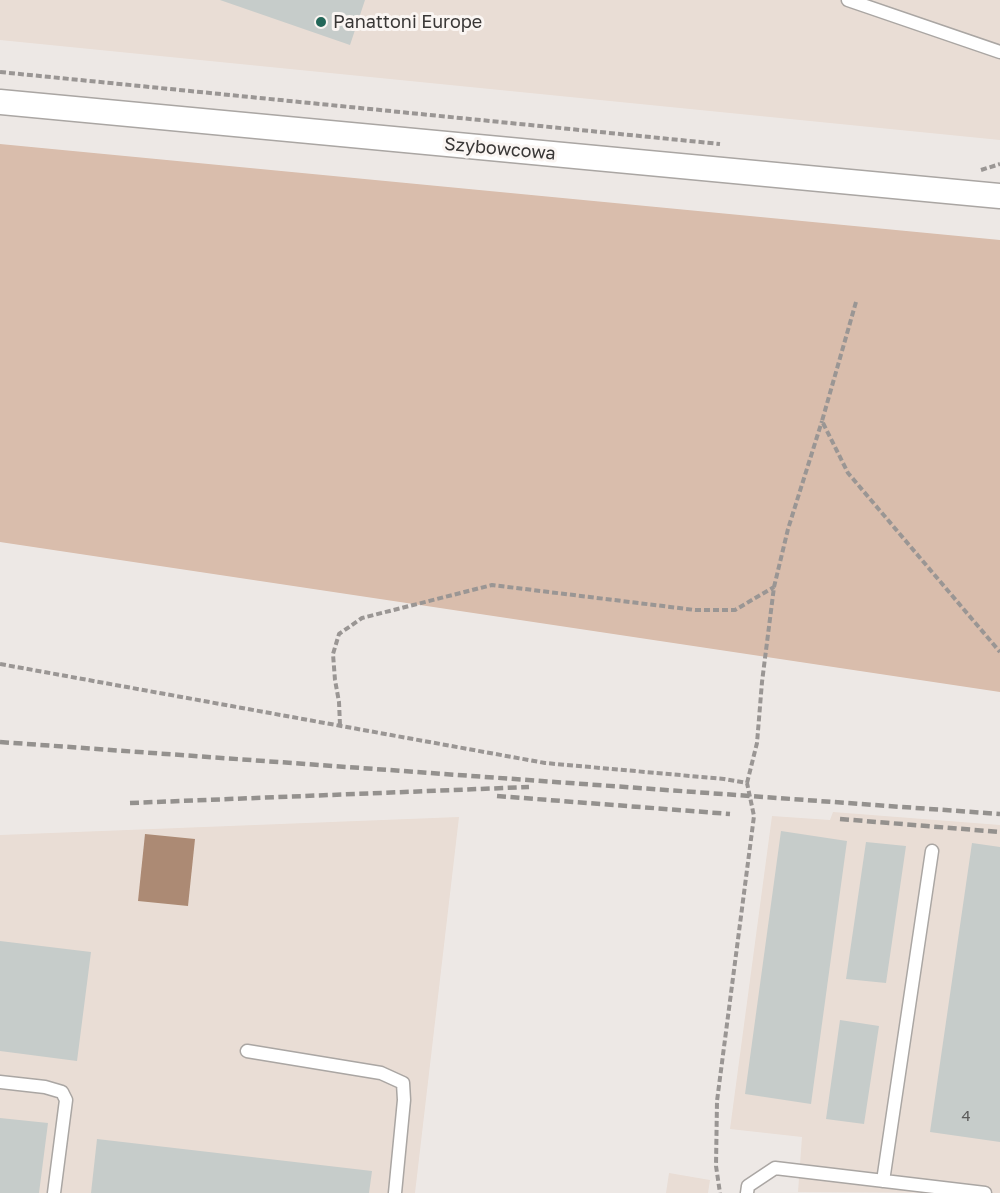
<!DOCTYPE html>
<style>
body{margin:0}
canvas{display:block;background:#ede8e5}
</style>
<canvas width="1000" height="1193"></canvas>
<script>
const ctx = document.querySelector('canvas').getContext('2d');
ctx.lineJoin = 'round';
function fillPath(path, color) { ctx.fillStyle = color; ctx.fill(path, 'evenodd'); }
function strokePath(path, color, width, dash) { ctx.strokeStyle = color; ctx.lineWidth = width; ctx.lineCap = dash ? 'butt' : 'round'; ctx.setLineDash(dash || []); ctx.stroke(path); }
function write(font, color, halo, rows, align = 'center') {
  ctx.font = font + ' "Golos Text",sans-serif'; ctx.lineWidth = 6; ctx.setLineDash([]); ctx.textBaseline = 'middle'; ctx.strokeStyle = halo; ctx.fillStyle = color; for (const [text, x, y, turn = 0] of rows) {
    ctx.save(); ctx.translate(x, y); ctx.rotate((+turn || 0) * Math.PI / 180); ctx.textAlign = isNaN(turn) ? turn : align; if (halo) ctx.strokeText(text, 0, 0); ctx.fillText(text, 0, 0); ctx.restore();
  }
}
const built = new Path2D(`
 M0,0H1000V140L0,40Z
 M833,812L1000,825V1193L798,1192L802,1137L730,1129L772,816L830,820Z
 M459,817L415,1193H0V835Z
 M669,1173L710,1180L708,1193H666Z`);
const green = new Path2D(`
 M0,144L1000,240V692L0,542Z`);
const water = new Path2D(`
 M145,834L195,839L188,906L138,901Z`);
const building = new Path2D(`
 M220,0H365L350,45Z
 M781,831L847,841L811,1104L745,1094Z
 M866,842L906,846L886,983L846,979Z
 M972,843L1000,847V1142L930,1132Z
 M0,941L91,952L77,1061L0,1051Z
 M840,1020L879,1026L864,1124L826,1119Z
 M0,1118L48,1123L39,1193H0Z
 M97,1139L372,1171L369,1193H91Z`);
const path = new Path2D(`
 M0,72L720,144
 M981,170L1000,164
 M856,302L822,421L848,473L1000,652
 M0,664L545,763L724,779L747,783L754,816L717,1101L716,1166L720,1193
 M340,725L339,702L335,680L333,654L339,634L362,618L492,585L695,610H735L774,587
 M747,783L757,743L762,682L774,587L788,529L822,421`);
const service = new Path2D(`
 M848,0L1000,52
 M247,1051L381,1073L403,1083L404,1100L395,1193
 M0,1082L45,1087L62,1092L66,1100L54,1193
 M883,1181L932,851
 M747,1193L748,1186L775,1168L985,1193`);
const minor = new Path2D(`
 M0,102L1000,196`);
const rail = new Path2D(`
 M0,742L1000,814
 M497,796L730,814
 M130,803L529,787
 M840,819L1000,832`);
const markers = [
 [321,22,6,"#236759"]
];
const numberNames = [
 ["4",966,1116]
];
const poiNames = [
 ["Panattoni Europe",333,22]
];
const streetNames = [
 ["Szybowcowa",500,149,5]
];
fillPath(built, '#e9ddd5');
fillPath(green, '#d9bdac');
fillPath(water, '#ac8a74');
fillPath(building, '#c6ccca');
strokePath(service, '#aaa6a3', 15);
strokePath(minor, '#aaa6a3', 27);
strokePath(path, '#9a9694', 4, [6, 3]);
strokePath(service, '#fff', 12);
strokePath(minor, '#fff', 24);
strokePath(rail, '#94918e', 4.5, [9, 4.5]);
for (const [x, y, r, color] of markers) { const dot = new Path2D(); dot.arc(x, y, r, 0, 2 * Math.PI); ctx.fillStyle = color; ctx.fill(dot); strokePath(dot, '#faf5f2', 2); }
write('15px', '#5c5c5b', null, numberNames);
write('18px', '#393736', '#faf5f2', poiNames, 'left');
write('18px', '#393736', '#faf5f2', streetNames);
</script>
